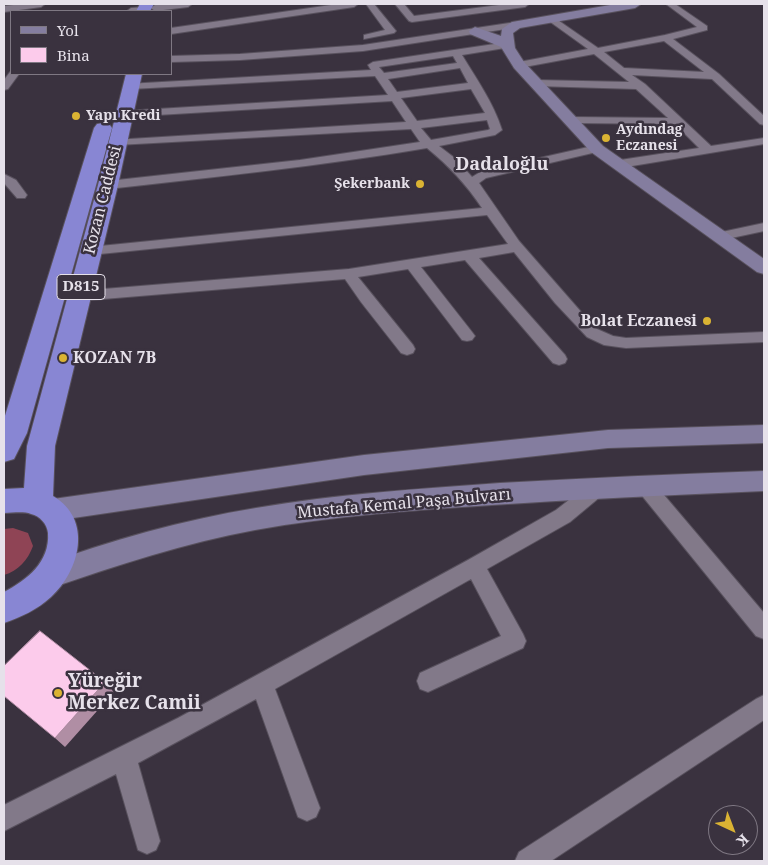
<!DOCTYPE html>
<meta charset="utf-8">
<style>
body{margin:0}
#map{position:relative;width:768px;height:865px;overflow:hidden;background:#3a323f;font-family:"Noto Serif",serif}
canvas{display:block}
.frame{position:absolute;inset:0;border:5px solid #e6e1ea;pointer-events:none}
.legend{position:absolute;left:10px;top:10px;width:162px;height:65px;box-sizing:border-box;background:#3a323f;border:1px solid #7f7883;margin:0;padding:6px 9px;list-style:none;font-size:15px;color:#e6e1ea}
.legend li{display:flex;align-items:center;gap:10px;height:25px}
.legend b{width:25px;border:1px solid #7f7883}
.north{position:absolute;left:708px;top:805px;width:50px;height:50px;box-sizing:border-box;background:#3a323f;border:1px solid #7f7883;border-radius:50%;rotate:137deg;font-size:14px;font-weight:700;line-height:20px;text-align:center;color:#e6e1ea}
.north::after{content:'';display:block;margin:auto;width:18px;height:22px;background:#dab333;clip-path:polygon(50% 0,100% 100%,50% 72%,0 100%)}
</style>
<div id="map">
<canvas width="768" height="865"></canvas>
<div class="frame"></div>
<ul class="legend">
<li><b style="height:6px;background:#847d9f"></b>Yol</li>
<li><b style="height:14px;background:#fccbeb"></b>Bina</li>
</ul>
<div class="north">K</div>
</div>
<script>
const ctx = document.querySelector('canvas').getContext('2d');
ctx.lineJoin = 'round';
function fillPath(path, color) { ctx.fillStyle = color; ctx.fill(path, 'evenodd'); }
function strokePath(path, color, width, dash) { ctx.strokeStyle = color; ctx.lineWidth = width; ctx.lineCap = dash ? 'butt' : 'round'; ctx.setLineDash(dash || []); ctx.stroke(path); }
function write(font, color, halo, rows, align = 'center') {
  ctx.font = font + ' "Noto Serif",serif'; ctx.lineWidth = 5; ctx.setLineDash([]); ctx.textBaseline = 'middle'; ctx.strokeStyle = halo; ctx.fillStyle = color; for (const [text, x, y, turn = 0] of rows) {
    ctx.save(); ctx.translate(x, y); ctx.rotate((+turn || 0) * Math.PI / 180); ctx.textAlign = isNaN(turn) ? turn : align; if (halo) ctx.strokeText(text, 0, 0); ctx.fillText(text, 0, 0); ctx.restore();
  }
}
const green = new Path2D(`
 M13,528L28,533L33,546C28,560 18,571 4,575V529Z`);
const street = new Path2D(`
 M23,4H45L41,7L4,12V6Z
 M168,4H192L188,7L155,11L151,8L155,5Z
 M338,4H358L354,7L171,34V28Z
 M366,4H374L396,31L394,33L364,39V35L385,30Z
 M395,4H404L414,16L507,4H529L525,7L412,22L409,21Z
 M666,4H675L707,26V30L673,39L719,74L764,116V125L760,124L712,79L632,75L645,84L711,146L764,138V144L620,168L616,167L614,164L620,160L699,148L675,124L571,123L565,120L571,117L668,118L636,89L536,86L531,83L536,80L629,82L594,54L519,68L514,65L519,62L588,49L549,21V17L552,16L598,48L665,35L697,27ZM664,41L704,72L624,68L604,52Z
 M144,7L147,8L148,11H127L131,8Z
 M516,22L519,23V27L363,51L240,60L171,62V56L240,54L363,45Z
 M508,42L513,45L511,47L462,55C477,80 493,102 502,130L495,135L439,146L456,159L472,177L482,171L597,145L601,147L603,149L601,151L486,178L479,183L519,241L582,313L597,329L613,336L626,338L764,332V342L626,348L604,345L587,337L555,303L514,252L479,258L565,355L567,359L565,363L559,365L553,363L465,260L421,267L472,332L475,336L472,340L467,341L462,340L408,269L358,277L413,345L415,349L413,353L407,355L401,353L361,302L345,279L79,301L74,299L72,296L74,293L79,291L349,269L508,244L487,215L90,255L85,254L83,251L85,248L90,247L482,208C466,184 449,166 427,148C321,166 215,177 108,189L102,185L108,181L300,160L420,142L411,129L117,145L113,144L111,142L113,140L406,122L392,101L124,117L118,114L124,111L388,95L375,76L131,89L127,88L126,86L127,84L371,70L368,65L373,62ZM453,56L457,63L384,73L379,67ZM460,68L468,83L397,92L388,79ZM471,89L485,113L417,121L401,98ZM487,120L490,129L488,130L431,140L421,128Z
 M10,72L11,74H19L8,89L4,90V80Z
 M4,174L16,180L27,195L25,198H17L4,183Z
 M764,223V231L722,240L715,236L717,233Z
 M599,479L606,482L608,487L606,492L570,522L487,569L523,634L526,641L523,648L428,692L420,689L417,681L420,673L501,636L471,579L275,689L320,808L316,817L307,821L298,817L256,699L138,763L160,841L156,850L147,854L138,850L116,774L4,831V805L178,718L468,560L556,510L592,482Z
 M646,479L653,482L764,613V639L756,636L639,492L637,487L639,482Z
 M764,695V720L551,861H515L519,852L756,699Z`);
const secondary = new Path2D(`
 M616,4H641L635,8L520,28L513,33L515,48L524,62L603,146L764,259V274L757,272L591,152L514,68L501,47L470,34L469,31L475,27L501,36L502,29L512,22Z
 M764,425V443L608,448L364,475L53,521L44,518L40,510L44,502L53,499L364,455L608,430Z
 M764,471V491C673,495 583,499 492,505C413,510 333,516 255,530C185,543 118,565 51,588L41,584L37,575L41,566C110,540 184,520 256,508C337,494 418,489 500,483C588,478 676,474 764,471Z`);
const highway = new Path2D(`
 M140,4H154L150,11H136Z
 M126,74H142L118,185L55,446L53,496C93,519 80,571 51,597C37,610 21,617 4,623V592C27,580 50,562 48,533C47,524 40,516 31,514C23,511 13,513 4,513V489L24,488L27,446L98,185Z
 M103,123L109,124L112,128L27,433L14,459L4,462V419L94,128L97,124Z`);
const shadedWall = new Path2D(`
 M105,682L114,692L65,747L55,738Z`);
const building = new Path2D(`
 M40,631L105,682L55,738L4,696V666Z`);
const markers = [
 [76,116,5,"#dab333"],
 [606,138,5,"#dab333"],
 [420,184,5,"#dab333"],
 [707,321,5,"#dab333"],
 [63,358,5,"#dab333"],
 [58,693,5,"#dab333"]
];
const farPoinames = [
 ["Yapı Kredi",86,116],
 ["Aydındag",616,130],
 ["Eczanesi",616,146],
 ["Şekerbank",410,184,"right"]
];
const shields = [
 [81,287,48]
];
const shieldNames = [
 ["D815",81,287]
];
const streetNames = [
 ["Kozan Caddesi",103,200,-76],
 ["Mustafa Kemal Paşa Bulvarı",404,504,-5]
];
const poiNames = [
 ["Bolat Eczanesi",697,321],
 ["KOZAN 7B",73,358,"left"]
];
const farDistrictnames = [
 ["Dadaloğlu",502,165]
];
const nearPoinames = [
 ["Yüreğir",68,682],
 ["Merkez Camii",68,704]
];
fillPath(green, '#8f4455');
strokePath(street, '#58515d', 2);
strokePath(secondary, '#58515d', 2);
strokePath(highway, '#58515d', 2);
fillPath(street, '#827989');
fillPath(secondary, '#847d9f');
fillPath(highway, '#8886d3');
fillPath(shadedWall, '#b08ea4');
fillPath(building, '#fccbeb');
strokePath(building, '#b08ea4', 1);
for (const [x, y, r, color] of markers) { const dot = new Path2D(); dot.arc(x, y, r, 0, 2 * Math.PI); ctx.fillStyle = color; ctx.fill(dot); strokePath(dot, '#3a323f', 2); }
write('bold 14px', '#e6e1ea', '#3a323f', farPoinames, 'left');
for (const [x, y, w] of shields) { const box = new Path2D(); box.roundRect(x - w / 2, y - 12.5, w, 25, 4); ctx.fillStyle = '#3a323f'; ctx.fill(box); strokePath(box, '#e6e1ea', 1); }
write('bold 15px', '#e6e1ea', null, shieldNames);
write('16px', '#e6e1ea', '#3a323f', streetNames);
write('bold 16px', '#e6e1ea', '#3a323f', poiNames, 'right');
write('bold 18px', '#e6e1ea', '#3a323f', farDistrictnames);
write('bold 19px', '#e6e1ea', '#3a323f', nearPoinames, 'left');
</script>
